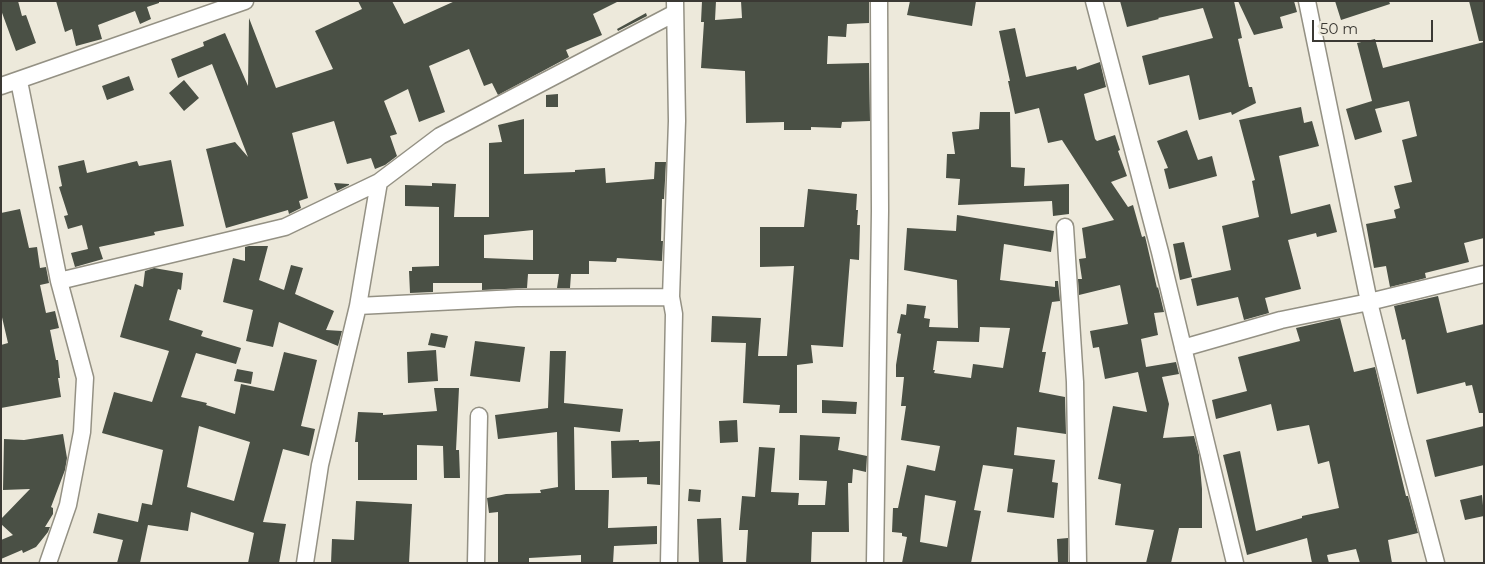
<!DOCTYPE html>
<style>
body{margin:0}
#map{position:relative;width:1485px;height:564px;overflow:hidden;background:#ede9db;font-family:Montserrat,sans-serif}
canvas{display:block}
.frame{position:absolute;inset:0;border:2px solid #3b3934;pointer-events:none}
.scale{position:absolute;left:1312px;top:20px;width:121px;height:22px;box-sizing:border-box;border:2px solid #3b3934;border-top:0;padding-left:6px;font-size:15px;line-height:18px;white-space:nowrap;color:#3b3934;-webkit-text-stroke:4px #ede9db;paint-order:stroke}
</style>
<div id="map">
<canvas width="1485" height="564"></canvas>
<div class="frame"></div>
<div class="scale">50 m</div>
</div>
<script>
const ctx = document.querySelector('canvas').getContext('2d');
ctx.lineJoin = 'round';
function fillPath(path, color) { ctx.fillStyle = color; ctx.fill(path, 'evenodd'); }
function strokePath(path, color, width, dash) { ctx.strokeStyle = color; ctx.lineWidth = width; ctx.lineCap = dash ? 'butt' : 'round'; ctx.setLineDash(dash || []); ctx.stroke(path); }
const building = new Path2D(`
 M1,1H18L22,16L26,15L36,43L16,51L1,10Z
 M56,1H159V3L147,7L151,19L140,24L135,11L98,25L102,39L76,46L72,29L65,32Z
 M358,1H392L404,24L455,1H619L593,14L602,35L566,50L569,57L498,95L492,83L484,86L469,49L429,66L445,112L419,122L408,89L384,101L397,134L390,136L397,156L385,165L375,169L371,158L347,164L334,121L292,133L308,198L299,201L301,208L289,214L288,210L226,228L206,149L235,142L248,157L212,64L178,78L171,59L204,46L203,42L225,33L248,86L249,18L276,88L333,69L315,31L362,9Z
 M702,1H716L715,20L742,18L741,1H869V23L847,24L846,37L828,36L827,64L869,63L870,121L842,122L841,128L811,127V130H784V122L746,123L745,71L701,68L704,22H701Z
 M910,1H976L972,26L907,15Z
 M1120,1H1234L1242,38L1238,39L1249,87H1252L1256,103L1232,115L1231,112L1199,120L1189,75L1149,85L1142,56L1213,38L1203,8L1158,18L1159,19L1127,27Z
 M1238,1H1294L1297,12L1280,17L1283,28L1254,35Z
 M1335,1H1389L1390,4L1341,20Z
 M1469,1H1484V41H1479Z
 M646,13L647,16L618,31L617,29Z
 M1015,28L1026,77L1076,66L1077,70L1100,62L1106,87L1084,94L1095,139L1097,141L1115,135L1120,150L1118,151L1127,176L1111,182L1128,207L1133,205L1142,237L1145,236L1157,288L1158,287L1164,312L1154,313L1158,335L1141,339L1146,367L1176,362L1179,374L1162,377L1169,404L1163,438L1194,436L1199,455L1202,489V528H1179L1171,563H1146L1154,530L1115,525L1121,484L1098,479L1113,406L1147,412L1138,372L1105,379L1099,347L1093,348L1090,331L1128,324L1120,285L1079,295L1078,279H1082L1079,259L1086,258L1082,228L1114,220L1062,140L1048,143L1039,108L1015,114L1008,81H1010L999,31Z
 M1375,39L1383,68L1484,42V238L1464,243L1469,262L1425,273L1426,278L1390,287L1386,266L1374,268L1366,224L1396,218L1394,210L1400,208L1394,186L1412,182L1402,140L1417,136L1409,101L1375,109L1382,132L1355,140L1346,109L1372,101L1357,43Z
 M129,76L134,90L107,100L102,86Z
 M184,80L199,98L184,111L169,93Z
 M558,94V107H546V95Z
 M1301,107L1304,123L1312,121L1319,146L1279,156L1291,214L1330,204L1337,232L1317,237L1316,233L1288,240L1301,289L1265,298L1269,313L1244,320L1238,297L1197,306L1191,279L1231,270L1222,226L1259,217L1252,181L1255,180L1239,120Z
 M980,112H1010L1011,167L1025,168L1024,186L1069,184V214L1053,216L1052,201L958,205L960,179L946,178L947,154H955L952,132L979,129Z
 M524,119V174L575,172V170L605,168L606,183L654,179L655,162H666L664,199H662L661,241H663L662,261L617,258L616,262L589,261V274H571L570,288H557L559,274H528L527,288L482,290V283H433V292L410,293L409,271H412V267L439,266V207L405,206V185L432,186V183L456,184L454,217H489V143L502,142L498,125ZM533,230V260L484,258V235Z
 M1187,130L1198,160L1212,156L1217,176L1169,189L1164,169L1168,168L1157,141Z
 M84,160L87,173L137,161L139,166L171,160L184,226L154,232L155,235L99,247L103,259L75,267L71,253L88,249L82,225L68,229L64,216L68,215L59,187L62,186L58,166Z
 M334,183L349,184V185L337,191Z
 M808,189L857,194L856,210H858L857,225H860L859,260L850,259L843,347L811,345L813,363L797,365V413H779L780,405L743,403L746,343L711,342L712,316L761,318L758,356H787L794,266L760,267V227H804Z
 M20,209L29,248L37,247L40,268L46,267L49,283L40,285L46,313L55,311L59,328L50,330L56,360H58L60,378H58L61,397L1,408V345L8,343L1,313V213Z
 M957,215L1054,231L1051,252L1004,244L1000,280L1055,287V281H1058L1060,301L1052,302L1042,352H1046L1039,392L1065,397L1066,434L1017,427L1014,455L1055,460L1052,482L1058,483L1054,518L1007,512L1013,469L983,465L974,510L981,511L971,563H902L907,537L902,536V533L892,532L893,508H898L907,465L935,471L940,446L901,440L906,406H901L904,377H896V365L901,334L897,333L901,314L906,315L907,304L926,306L924,318L930,319L929,327L958,328L957,280L904,270L907,228L956,231ZM980,327L1010,328L1003,368L973,364L971,378L934,373L935,370H933L937,341L979,342ZM925,495L956,501L947,547L920,542Z
 M1184,242L1192,277L1180,280L1173,244Z
 M249,246H268L259,280L284,290L291,265L303,268L295,294L334,311L326,330L342,331L338,346L279,322L273,347L246,341L253,310L223,302L233,258L245,261V247Z
 M154,268L183,273L181,290L178,289L169,320L203,331L201,336L241,348L236,364L196,353L181,397L207,403L206,405L235,414L241,384L274,391L284,352L317,360L301,426L315,429L309,456L283,449L263,522L286,524L279,563H248L254,533L191,512L188,531L148,525L140,563H117L123,540L93,533L98,513L138,522L142,503L152,505L163,450L102,433L114,392L152,402L169,351L120,337L135,284L143,287L145,271ZM199,426L250,442L234,501L187,487Z
 M1438,296L1447,333L1484,324V413H1479L1472,385L1466,386L1465,382L1417,394L1405,339L1402,340L1394,306Z
 M1340,318L1354,372L1375,367L1406,496H1408L1418,533L1388,540L1392,563H1360L1356,549L1327,555L1329,563H1312L1307,538L1247,555L1223,455L1240,451L1256,531L1302,518V516L1339,508L1329,461L1318,464L1309,425L1277,431L1271,404L1216,419L1212,400L1247,391L1238,357L1300,341L1296,328Z
 M431,333L448,336L445,348L428,345Z
 M475,341L525,347L520,382L470,376Z
 M436,350L438,381L408,383L407,352Z
 M550,351H566L564,403L623,409L620,432L574,427L575,490H609L608,528L657,526V544L614,546L613,563H581V555L529,558V563H498V512L489,513L487,498L506,494L541,493L540,490L558,487L557,432L498,439L495,415L548,408Z
 M237,369L253,372L251,384L234,381Z
 M434,388H459L456,450H459L460,478H444L443,446L417,445V480H358V442H355L358,412L383,413V415L437,411Z
 M822,400L857,402L856,414L822,413Z
 M737,420L738,442L720,443L719,421Z
 M1484,426V465L1435,477L1426,440Z
 M63,434L67,458L65,470L51,507L53,508V514L45,527H50L48,532L36,547L23,553L22,550L1,559V540L13,535L1,524V519L30,489L3,490L4,439L24,440Z
 M800,435L840,437L838,450L867,456L866,472L853,469L852,483H848L849,532H812L811,563H746L748,530H739L742,496L755,497L759,447L775,448L771,492L799,493L798,505H825L827,481L799,480Z
 M639,440V442L660,441V485L647,484V477L612,478L611,441Z
 M689,489L701,490L700,502L688,501Z
 M1482,495L1484,516L1465,520L1460,500Z
 M356,501L412,504L409,563H331L332,539L354,540Z
 M721,518L723,563H699L697,519Z
 M1068,538V563H1058L1057,539Z`);
const minor = new Path2D(`
 M1094,1L1160,252L1235,563
 M1307,1L1369,302L1400,427L1436,563
 M19,81L59,281L85,378L82,432L68,505L48,563
 M1,86L245,1
 M1065,227L1075,382L1078,563
 M59,281L285,227L379,182L440,136L675,13
 M358,306L517,298L671,297
 M1183,348L1281,320L1369,302L1484,274
 M305,563L320,465L358,306L379,182
 M476,563L479,416
 M669,563L674,314L671,297L677,121L675,1
 M875,563L880,211L879,1`);
fillPath(building, '#4a5045');
strokePath(minor, '#949184', 19);
strokePath(minor, '#fff', 16);
</script>
